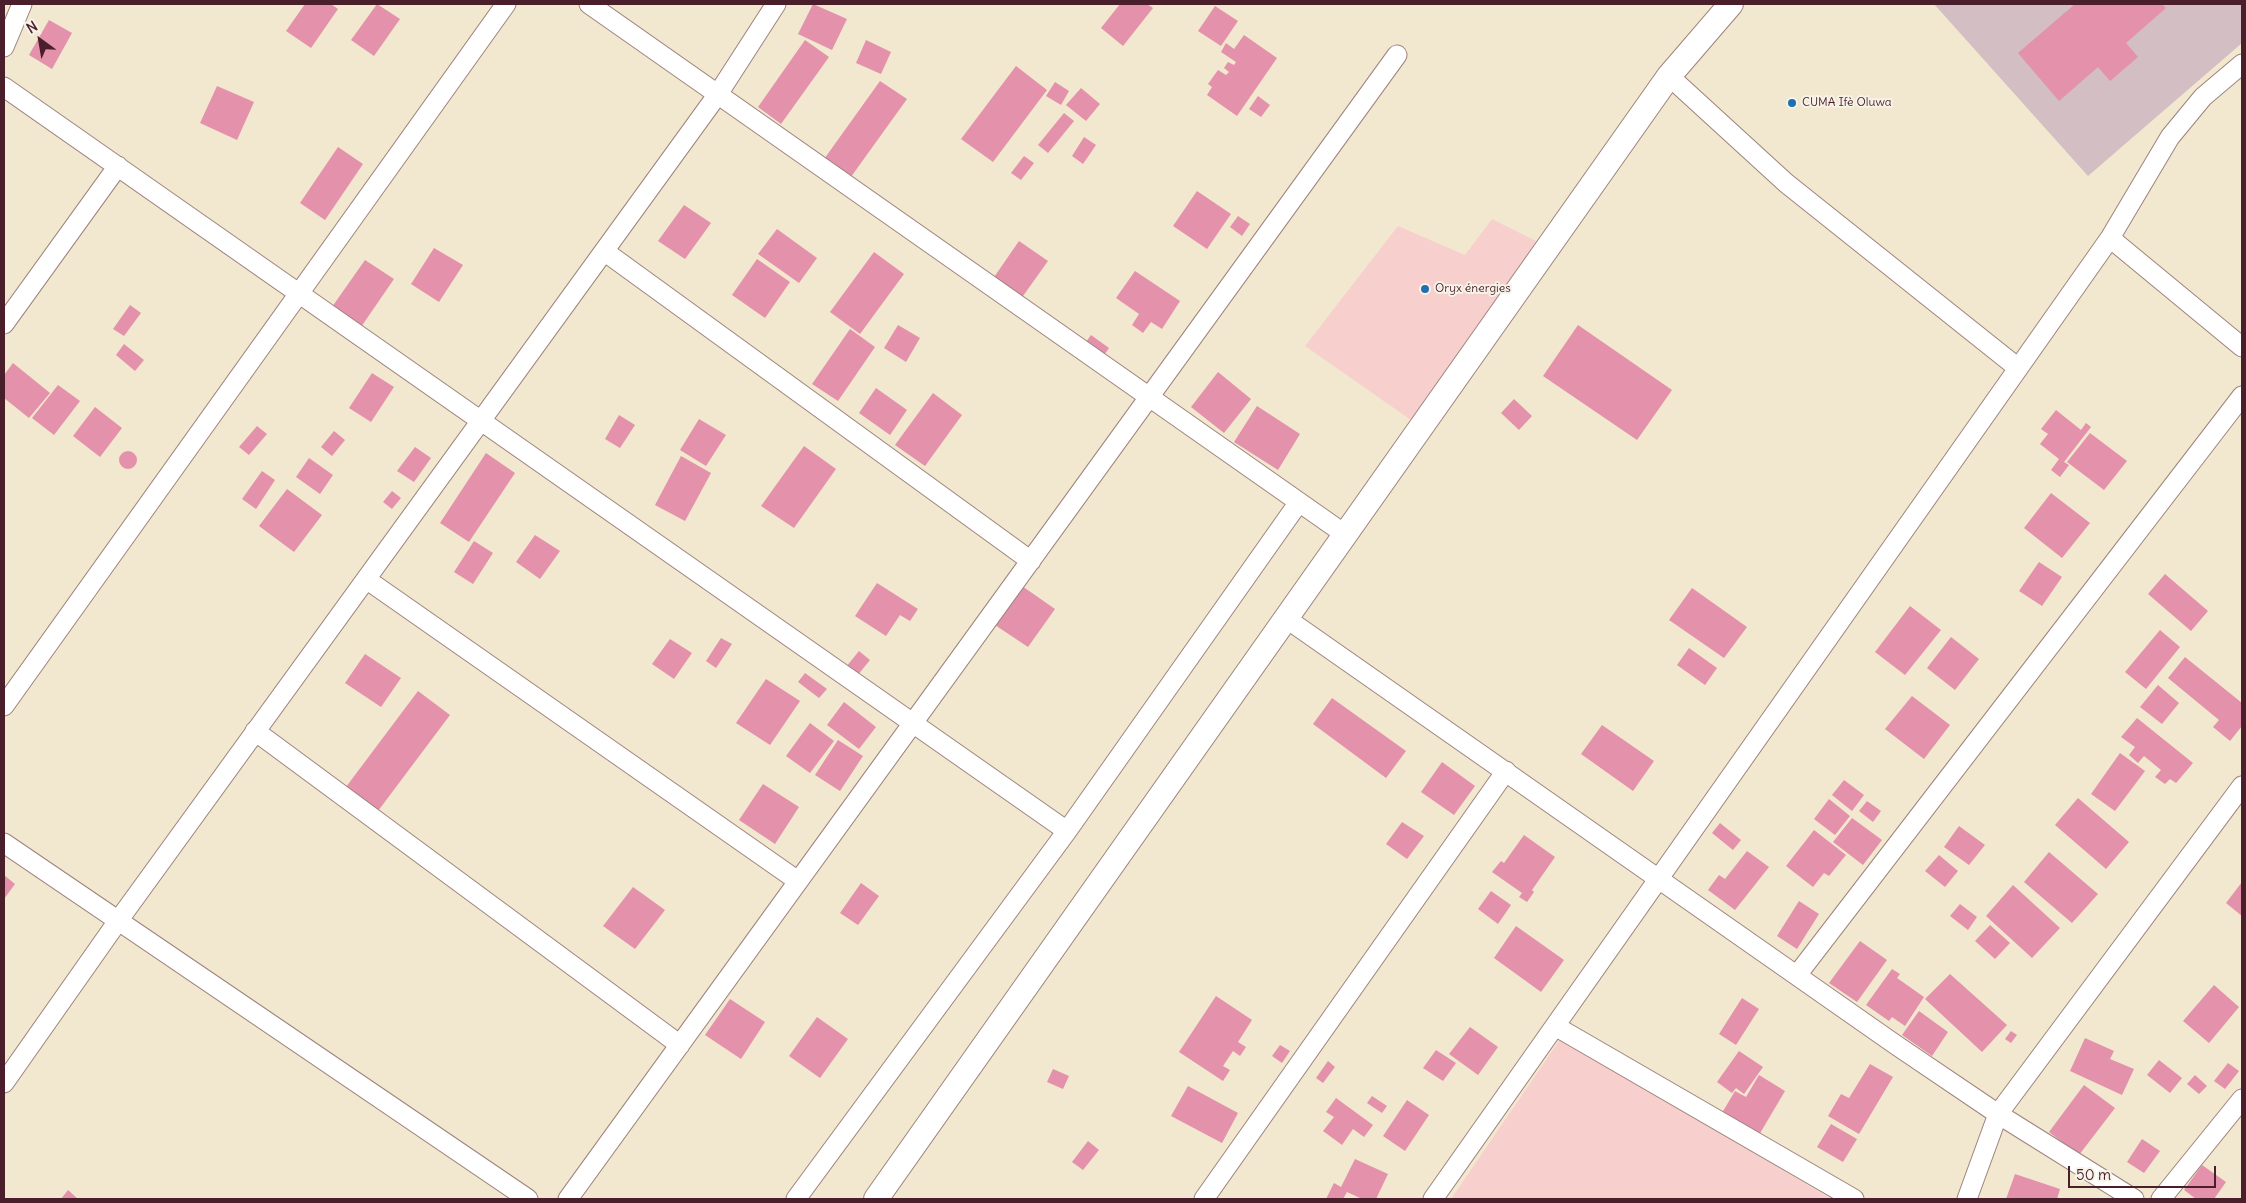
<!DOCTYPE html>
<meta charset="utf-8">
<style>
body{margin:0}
#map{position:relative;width:2246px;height:1203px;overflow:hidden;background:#f2e7cf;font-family:Delius,sans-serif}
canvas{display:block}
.frame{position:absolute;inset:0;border:5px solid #4a1f2b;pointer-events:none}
.north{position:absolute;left:15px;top:15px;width:50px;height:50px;-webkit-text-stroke:4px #f7f3e8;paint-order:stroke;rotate:328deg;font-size:14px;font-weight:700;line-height:20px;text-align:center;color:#4a1f2b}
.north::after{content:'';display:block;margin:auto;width:18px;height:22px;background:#4a1f2b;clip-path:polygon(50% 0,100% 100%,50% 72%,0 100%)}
.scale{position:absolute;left:2068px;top:1166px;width:148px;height:22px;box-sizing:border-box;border:2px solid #4a1f2b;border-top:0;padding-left:6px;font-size:15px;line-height:18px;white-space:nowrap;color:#4a1f2b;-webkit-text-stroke:4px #f7f3e8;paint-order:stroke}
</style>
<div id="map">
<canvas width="2246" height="1203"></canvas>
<div class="frame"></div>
<div class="north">N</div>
<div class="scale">50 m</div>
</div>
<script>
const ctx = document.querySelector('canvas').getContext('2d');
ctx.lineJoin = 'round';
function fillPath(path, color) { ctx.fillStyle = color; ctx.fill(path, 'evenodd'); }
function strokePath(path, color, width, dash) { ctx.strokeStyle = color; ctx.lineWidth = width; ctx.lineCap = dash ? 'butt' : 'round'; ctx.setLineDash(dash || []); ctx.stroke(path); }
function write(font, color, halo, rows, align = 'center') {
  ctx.font = font + ' Delius,sans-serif'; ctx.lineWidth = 4; ctx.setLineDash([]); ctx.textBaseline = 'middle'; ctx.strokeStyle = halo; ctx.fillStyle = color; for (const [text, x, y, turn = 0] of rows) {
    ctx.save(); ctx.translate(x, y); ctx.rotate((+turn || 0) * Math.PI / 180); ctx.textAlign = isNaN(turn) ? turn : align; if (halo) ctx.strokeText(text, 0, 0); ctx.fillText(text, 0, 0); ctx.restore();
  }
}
const built = new Path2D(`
 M1492,219L1538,242L1411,420L1305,346L1398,226L1465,255Z
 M1561,1038L1831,1199H1451Z`);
const industrial = new Path2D(`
 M1934,4H2242V43L2088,176Z`);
const building = new Path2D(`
 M305,4H331L338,9L311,48L286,31Z
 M377,4L400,19L374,56L351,40Z
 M813,4L847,19L832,50L798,34Z
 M1120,4H1147L1153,8L1123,46L1101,28Z
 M2075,4H2162L2166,8L2126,43L2138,57L2110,81L2098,67L2059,101L2018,53Z
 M1215,6L1238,21L1221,46L1198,31Z
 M49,20L72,33L52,69L29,55Z
 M1244,35L1277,58L1237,116L1207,95L1212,87L1208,84L1218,70L1226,75L1229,72L1224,68L1228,62L1234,65L1236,62L1221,52L1226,43L1234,49Z
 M805,40L829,57L781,124L758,107Z
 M866,40L891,52L881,74L856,63Z
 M1016,66L1047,90L993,162L961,139Z
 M880,81L907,99L848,181L822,162Z
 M1055,82L1069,91L1061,105L1046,96Z
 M217,86L254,102L237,140L200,123Z
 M1081,88L1100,104L1086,121L1066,105Z
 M1258,96L1270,105L1261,117L1249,109Z
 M1064,113L1074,121L1048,153L1038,145Z
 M1084,137L1096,145L1083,164L1072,156Z
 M338,147L363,164L325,220L300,203Z
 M1024,156L1034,163L1021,180L1011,173Z
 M1197,191L1231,214L1207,249L1173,226Z
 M684,205L711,223L685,259L658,241Z
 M1238,216L1250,224L1242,236L1230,227Z
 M777,229L817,258L799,283L758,254Z
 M1019,241L1048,261L1018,303L990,283Z
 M434,248L463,265L439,302L411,284Z
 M874,252L904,274L860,334L830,312Z
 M757,259L790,282L765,318L732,295Z
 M365,260L394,279L361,327L332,307Z
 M1135,271L1180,301L1162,329L1151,322L1143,333L1132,325L1139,314L1116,298Z
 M130,305L141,313L124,336L113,329Z
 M898,325L920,338L906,362L884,348Z
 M1578,325L1672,390L1637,440L1543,376Z
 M850,329L875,347L838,401L812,384Z
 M1091,335L1109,348L1100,361L1081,349Z
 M124,344L144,360L135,371L116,355Z
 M13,363L50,393L29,418L4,398V375Z
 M1218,372L1251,399L1224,433L1191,407Z
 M372,373L394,387L371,422L349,408Z
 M58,385L80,401L54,435L32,418Z
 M876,388L907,410L890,435L859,413Z
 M933,393L962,415L925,466L895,445Z
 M1514,399L1532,416L1519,430L1501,413Z
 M1257,406L1300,434L1278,470L1234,442Z
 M95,407L122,428L100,457L73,436Z
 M2056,410L2081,430L2086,423L2091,427L2064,462L2069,465L2060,477L2051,470L2059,459L2040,444L2048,434L2041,429Z
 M619,415L635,425L620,448L605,439Z
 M699,419L726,435L706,466L680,450Z
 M257,426L267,434L249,455L239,447Z
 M334,431L345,440L332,456L321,447Z
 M2090,433L2127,461L2104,490L2067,462Z
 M804,446L836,469L794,528L761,506Z
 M415,447L431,458L414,482L397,471Z
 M119 460a9 9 0 1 1 18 0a9 9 0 1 1-18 0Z
 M486,453L515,473L469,542L440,523Z
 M681,456L711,473L685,521L655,505Z
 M309,458L333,475L320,494L296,477Z
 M262,471L275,480L256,509L242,499Z
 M287,489L322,515L294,552L259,526Z
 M392,491L401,498L392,509L383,502Z
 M2051,493L2090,523L2062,558L2024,528Z
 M535,535L560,551L540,579L516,562Z
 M474,541L493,553L473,584L454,572Z
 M2039,562L2062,577L2042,606L2019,591Z
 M2165,574L2208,611L2191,631L2148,594Z
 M877,583L918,609L910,621L900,615L886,636L855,616Z
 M1022,586L1055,609L1028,647L995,625Z
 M1692,588L1747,627L1724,658L1669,620Z
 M1910,606L1941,630L1905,675L1875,652Z
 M2160,630L2180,647L2146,689L2125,672Z
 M1951,637L1979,659L1955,690L1927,668Z
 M721,638L732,644L716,668L706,661Z
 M670,639L692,653L674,679L652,664Z
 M1689,648L1717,668L1705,685L1677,665Z
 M859,651L870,660L857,676L846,667Z
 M365,654L401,678L381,707L345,683Z
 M2185,657L2242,703V726L2230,741L2213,727L2219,720L2168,678Z
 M805,673L827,689L819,698L798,682Z
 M766,679L800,701L770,745L736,723Z
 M2158,685L2179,703L2162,724L2140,707Z
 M418,691L450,715L378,811L346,787Z
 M1912,696L1950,725L1924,759L1885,729Z
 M1332,698L1406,751L1386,778L1313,724Z
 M844,702L876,727L859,749L827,725Z
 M2137,718L2193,763L2176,783L2170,779L2165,784L2155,777L2161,770L2144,756L2138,763L2129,755L2135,747L2121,737Z
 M810,723L834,741L810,773L786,756Z
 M1602,725L1654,761L1633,791L1581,754Z
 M838,740L863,756L840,791L815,775Z
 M2120,753L2145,771L2115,811L2091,794Z
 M1442,762L1475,786L1454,815L1421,792Z
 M1844,780L1864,795L1852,811L1832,795Z
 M763,784L799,807L775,844L739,820Z
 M2078,798L2129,842L2106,869L2055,825Z
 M1829,799L1850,816L1835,835L1814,819Z
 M1867,801L1881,811L1873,822L1859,811Z
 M1852,818L1882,840L1863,865L1833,842Z
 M1402,822L1424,836L1407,859L1386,844Z
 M1720,823L1741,840L1733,850L1712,833Z
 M1959,826L1985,845L1969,865L1944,847Z
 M1814,830L1846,855L1829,876L1824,873L1813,887L1786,866Z
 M1524,835L1555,857L1532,890L1534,892L1527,902L1519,897L1522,893L1492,872L1501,861L1504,863Z
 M1747,851L1769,867L1735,910L1708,890L1719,875L1725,879Z
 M2049,852L2098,894L2072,923L2024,882Z
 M1939,855L1958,871L1945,887L1925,871Z
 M4,875L15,884L4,899Z
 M2242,882V916L2226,903Z
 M861,883L879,896L858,925L840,913Z
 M2013,885L2060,928L2032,958L1986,916Z
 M633,887L665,910L635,949L603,926Z
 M1491,891L1511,905L1498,924L1478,909Z
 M1799,901L1819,914L1797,949L1777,936Z
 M1960,904L1977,917L1968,930L1950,916Z
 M1990,925L2010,943L1995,959L1975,941Z
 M1516,926L1564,960L1541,992L1494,958Z
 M1860,941L1887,960L1857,1002L1829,983Z
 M1892,969L1900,974L1897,978L1924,997L1905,1026L1892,1017L1889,1021L1866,1005Z
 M1950,974L2007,1025L1982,1052L1925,999Z
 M2214,985L2239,1007L2209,1043L2183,1021Z
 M1216,996L1252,1020L1238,1042L1246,1047L1240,1056L1233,1051L1223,1066L1230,1070L1223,1081L1179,1052Z
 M1742,998L1759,1009L1736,1045L1719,1034Z
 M730,999L765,1022L741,1059L705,1035Z
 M1919,1011L1948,1032L1932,1056L1902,1035Z
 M817,1017L848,1039L820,1078L789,1056Z
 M1470,1027L1498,1047L1478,1075L1449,1054Z
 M2011,1031L2017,1035L2011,1043L2005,1039Z
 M2085,1038L2114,1051L2110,1059L2134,1069L2122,1095L2070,1071Z
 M1280,1045L1290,1051L1282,1063L1272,1056Z
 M1436,1050L1456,1063L1443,1081L1423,1068Z
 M1739,1051L1763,1067L1744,1094L1736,1088L1732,1093L1717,1082Z
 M2159,1060L2182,1078L2170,1093L2147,1075Z
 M1328,1061L1335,1067L1323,1083L1316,1078Z
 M2228,1063L2239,1071L2225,1089L2214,1081Z
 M1870,1064L1893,1077L1859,1134L1828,1116L1841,1094L1849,1098Z
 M1053,1069L1069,1076L1063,1089L1047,1082Z
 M1759,1075L1785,1091L1759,1135L1722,1113L1735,1091L1746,1097Z
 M2195,1075L2207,1086L2199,1094L2187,1084Z
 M2084,1085L2115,1108L2079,1155L2049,1132Z
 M1188,1086L1238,1113L1222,1143L1171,1116Z
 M1372,1096L1387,1106L1382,1113L1367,1103Z
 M1336,1098L1373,1125L1364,1137L1353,1129L1342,1145L1323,1131L1334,1117L1326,1112Z
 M1407,1100L1429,1115L1405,1151L1383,1136Z
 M1831,1124L1857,1139L1843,1162L1817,1147Z
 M2142,1139L2160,1151L2144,1173L2127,1162Z
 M1088,1141L1099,1150L1083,1170L1072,1162Z
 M1355,1159L1388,1174L1376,1199H1362L1347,1192L1343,1199H1326L1334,1183L1341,1187Z
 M2202,1165L2226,1182L2214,1199H2196L2184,1190Z
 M2015,1174L2060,1189L2057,1199H2006Z
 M68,1190L78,1199H61Z`);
const minor = new Path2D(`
 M589,4L1346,535
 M4,47L22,4
 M1669,76L1786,183L2018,368
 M4,87L1067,831
 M2110,238L2242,347
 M604,251L1031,561
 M4,324L118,166
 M366,579L798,881
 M1287,619L1896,1045L1998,1114L2134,1199
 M4,706L506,4
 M255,731L680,1045
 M4,843L528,1199
 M1797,975L2242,396
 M1555,1026L1854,1199
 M4,1083L118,921L718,94L776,4
 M568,1199L1397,55
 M796,1199L1067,831L1299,502
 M1204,1199L1506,771
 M1433,1199L2110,238L2170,137L2203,97L2242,64
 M1967,1199L1998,1114L2242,786
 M2161,1199L2242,1099`);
const major = new Path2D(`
 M876,1199L1669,76L1731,4`);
const markers = [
 [1792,103,5,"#1f6fb2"],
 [1425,289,5,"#1f6fb2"]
];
const poiNames = [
 ["CUMA Ifè Oluwa",1802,103],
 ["Oryx énergies",1435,289]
];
fillPath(built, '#f7d0cd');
fillPath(industrial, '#d2bec3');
fillPath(building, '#e491ab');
strokePath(minor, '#9e837d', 21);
strokePath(major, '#9e837d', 26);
strokePath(minor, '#fff', 19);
strokePath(major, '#fff', 24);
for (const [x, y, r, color] of markers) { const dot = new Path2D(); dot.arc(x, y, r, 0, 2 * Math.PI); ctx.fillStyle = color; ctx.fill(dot); strokePath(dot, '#f7f3e8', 2); }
write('12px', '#4a1f2b', '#f7f3e8', poiNames, 'left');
</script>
